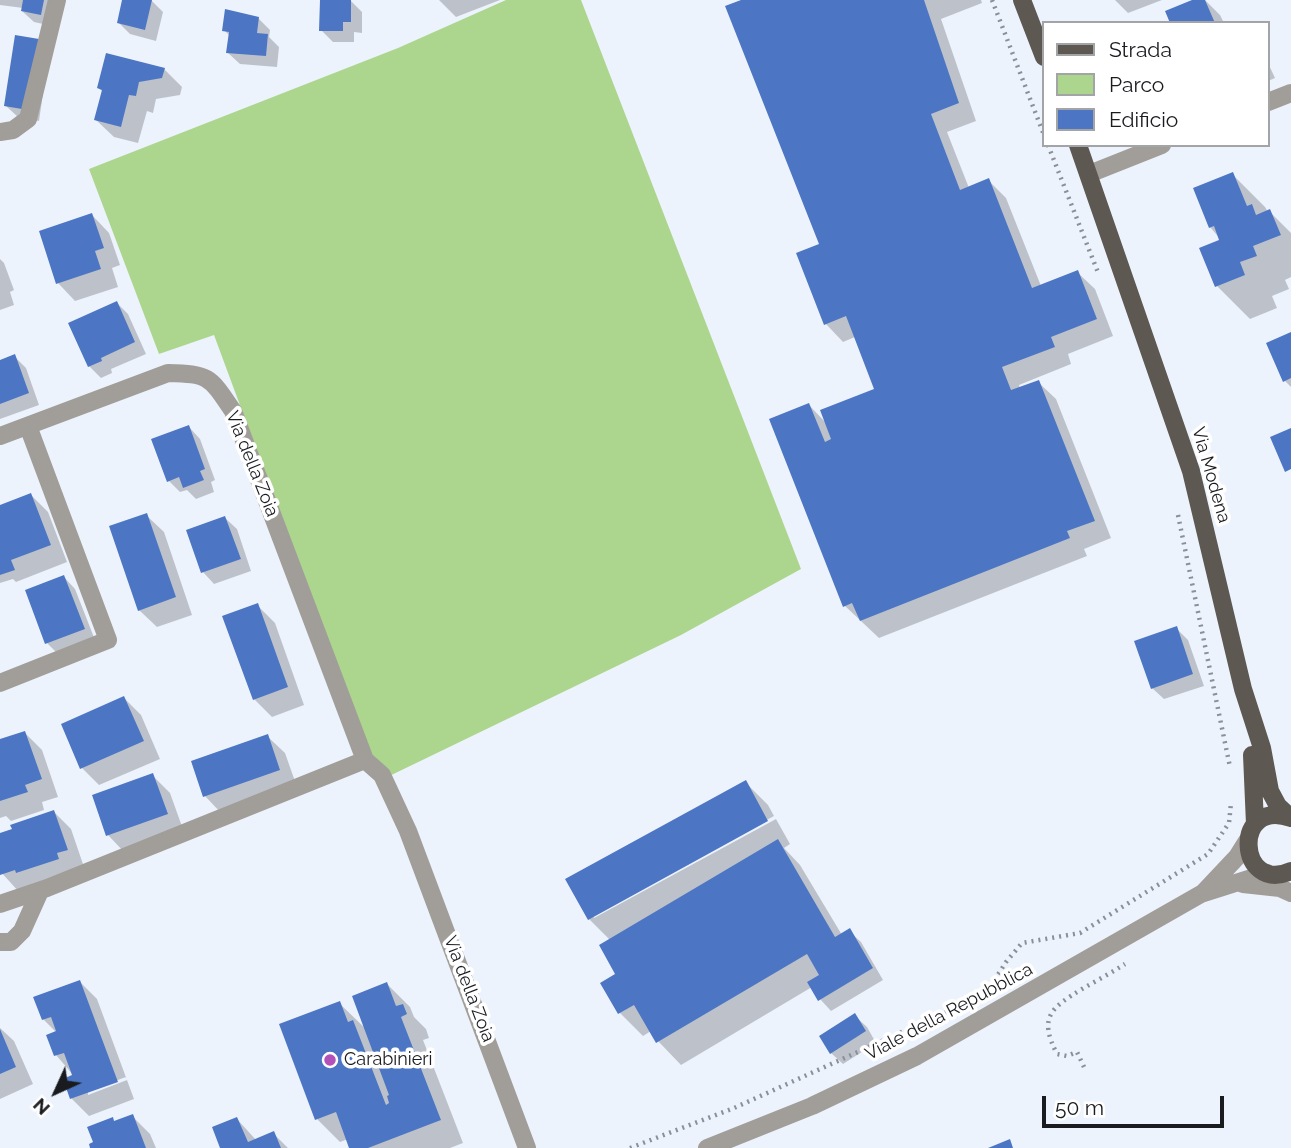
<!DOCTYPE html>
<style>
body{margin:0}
#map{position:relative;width:1291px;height:1148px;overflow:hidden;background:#edf3fd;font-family:Raleway,sans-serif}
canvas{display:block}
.legend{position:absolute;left:1042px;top:21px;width:228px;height:126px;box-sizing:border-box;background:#fff;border:2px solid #a3a4a5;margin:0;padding:9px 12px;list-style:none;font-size:21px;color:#191b1f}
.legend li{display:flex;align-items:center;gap:14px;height:35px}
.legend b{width:35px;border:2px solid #a3a4a5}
.north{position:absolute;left:21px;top:1057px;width:70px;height:70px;-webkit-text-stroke:5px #fff;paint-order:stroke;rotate:225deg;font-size:19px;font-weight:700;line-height:28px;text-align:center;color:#191b1f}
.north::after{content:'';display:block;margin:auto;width:24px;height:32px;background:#191b1f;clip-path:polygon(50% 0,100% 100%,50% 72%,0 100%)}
.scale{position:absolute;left:1042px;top:1096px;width:182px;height:32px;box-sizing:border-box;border:4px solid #191b1f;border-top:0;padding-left:9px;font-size:21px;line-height:24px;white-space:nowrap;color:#191b1f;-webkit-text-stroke:5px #fff;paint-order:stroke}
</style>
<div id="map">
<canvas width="1291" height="1148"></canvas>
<ul class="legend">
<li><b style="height:9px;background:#5e5852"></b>Strada</li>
<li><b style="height:19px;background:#acd68d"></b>Parco</li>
<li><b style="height:19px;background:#4c76c4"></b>Edificio</li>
</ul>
<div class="north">N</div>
<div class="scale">50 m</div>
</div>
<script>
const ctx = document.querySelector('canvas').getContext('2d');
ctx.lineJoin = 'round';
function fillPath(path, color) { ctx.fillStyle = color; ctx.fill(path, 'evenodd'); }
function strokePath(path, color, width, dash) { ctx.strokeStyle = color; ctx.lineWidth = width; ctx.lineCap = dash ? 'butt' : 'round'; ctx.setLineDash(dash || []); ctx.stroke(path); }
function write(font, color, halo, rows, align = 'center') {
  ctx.font = font + ' Raleway,sans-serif'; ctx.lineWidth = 7; ctx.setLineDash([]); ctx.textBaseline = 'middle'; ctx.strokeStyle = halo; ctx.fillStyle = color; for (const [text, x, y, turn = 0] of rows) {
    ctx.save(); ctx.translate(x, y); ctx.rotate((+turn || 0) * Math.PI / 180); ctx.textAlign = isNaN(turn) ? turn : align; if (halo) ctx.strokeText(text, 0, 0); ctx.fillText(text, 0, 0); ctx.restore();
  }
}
const green = new Path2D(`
 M506,0H581L801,569L681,635L379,781L214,335L159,354L89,169L398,48Z`);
const shadow = new Path2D(`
 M0,0H57L52,26L34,22L22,11L23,8L0,5Z
 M124,0H151L163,12L156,41L130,34L119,23Z
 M322,0H350L362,12V33L354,32V42H333L321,30Z
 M439,0H500L456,17Z
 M745,0H981L982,3L941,19L976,121L947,132L969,188L988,180L1006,198L1041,286L1077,272L1095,289L1113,336L1068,354L1071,364L1019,385L1020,389L1038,382L1056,399L1111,538L1084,549L1087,556L879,638L845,606L809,405L827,424L876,390L855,337L843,342L826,324L822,245Z
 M1115,0H1162L1128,13Z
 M1197,0H1205L1220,15L1224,23H1172Z
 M258,18L270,30L269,37L279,47L277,67L240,64L228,53L230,36L224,30Z
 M49,52L39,121L18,117L6,106Z
 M1268,63L1275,78L1268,81Z
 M164,69L182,87L180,95L156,99L153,113L147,111L138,143L114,137L96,120L103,92L99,88Z
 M1232,174L1265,207L1268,212H1270L1291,233V277L1285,280L1289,289L1272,296L1277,308L1250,319L1217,286L1222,241L1210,227Z
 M92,215L109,233L120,265L112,268L118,287L75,301L58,283L41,232Z
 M0,259L4,263L14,290L10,292L14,305L0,310Z
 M117,303L128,314L146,354L111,369L112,373L101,378L89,366Z
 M1291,334V387L1285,381Z
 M14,356L26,368L39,405L0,419V362Z
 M189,427L200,439L215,480L211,482L214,492L196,499L187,490L180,492L169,481Z
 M31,495L48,512L67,562L16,582L13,579L0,583V507Z
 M146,515L164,532L192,615L157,627L139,610Z
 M225,518L237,529L251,571L214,584L203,572Z
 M64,577L75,589L95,640L58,654L47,643Z
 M257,605L275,623L304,705L272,717L254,699Z
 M1176,628L1188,640L1204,686L1164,699L1152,688Z
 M124,698L141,715L160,759L99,785L82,768Z
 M25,733L42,750L58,797L42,802L44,810L11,821L6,816L0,818V741Z
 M267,736L285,753L297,787L222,814L205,796Z
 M152,775L170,793L184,832L125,853L108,835L94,796Z
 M745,782L768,805L774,816L594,914V918L776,819L790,844L784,848L800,865L842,935L849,931L861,942L883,980L831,1011L820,999L812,987L681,1065L658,1041L651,1031L643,1036L620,1013L602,983L618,974L610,940L589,919Z
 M54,812L71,829L84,867L19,892L0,871V835Z
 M80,982L97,999L134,1099L89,1116L72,1099L65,1080L74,1076L56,1055L57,1033L43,1019ZM126,1077L127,1080L88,1095V1091Z
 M387,984L410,1007L414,1017L426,1029L429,1038L423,1040L463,1143L450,1148H351L348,1139L340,1142L317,1119L339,1003L367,1030Z
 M855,1016L867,1027L876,1043L843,1064L831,1053Z
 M0,1028L14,1041L33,1084L0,1099Z
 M132,1116L150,1134L156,1148H92L112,1119L116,1123Z
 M237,1119L256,1140L273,1133L288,1148H222Z`);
const building = new Path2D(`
 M23,0H44L41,15L21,11Z
 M122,0H152L145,30L117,23Z
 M320,0H351V22H343V31H319Z
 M741,0H924L959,103L931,114L960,190L989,178L1032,288L1078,270L1097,319L1051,337L1055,347L1002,367L1011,390L1039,380L1095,521L1067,531L1070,538L860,621L852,603L843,607L769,419L809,403L825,442L831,439L820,410L874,389L846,316L824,325L796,253L819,244L725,6Z
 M1192,0H1205L1215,23H1170L1165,11Z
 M225,9L259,17L257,33L268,34L266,56L226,53L229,32L222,31Z
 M15,35L39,39L28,110L4,106Z
 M106,53L165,68L162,78L139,82L136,96L129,95L121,127L94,120L102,90L97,88Z
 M1233,172L1247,206L1252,204L1256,215L1270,209L1281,235L1253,246L1257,256L1240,262L1245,275L1215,287L1199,248L1219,240L1214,226L1209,228L1193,188Z
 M92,213L104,248L95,251L101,269L56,284L39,231Z
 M117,301L135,342L101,358L102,361L88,367L68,323Z
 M1291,332V378L1283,382L1266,343Z
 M15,354L29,393L0,404V360Z
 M189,425L205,469L200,471L204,480L183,488L179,477L167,482L151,439Z
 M1291,428V469L1285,472L1270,437Z
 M31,493L51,545L11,560L15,570L0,575V505Z
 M147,513L176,597L138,611L109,526Z
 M225,516L241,559L201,573L186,530Z
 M64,575L85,629L45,644L25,590Z
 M258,603L288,687L253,700L222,616Z
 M1177,626L1193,674L1151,689L1134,641Z
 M124,696L144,741L80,769L61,724Z
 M25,731L42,779L25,785L28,792L0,801V739Z
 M268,734L280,770L203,797L191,761Z
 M153,773L168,814L106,836L92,795Z
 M746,780L768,821L588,920L565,879Z
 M54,810L68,850L57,853L59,859L16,873L15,870L0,875V833L12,829L10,825Z
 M778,839L835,937L850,928L873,968L818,1001L807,982L819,975L807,954L656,1043L634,1005L618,1014L600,983L615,974L599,945Z
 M80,980L118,1082L70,1099L63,1079L72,1075L64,1053L54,1056L46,1035L56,1031L51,1017L42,1020L33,997Z
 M387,982L396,1006L403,1004L407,1014L401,1017L441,1120L368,1148H349L336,1112L315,1120L279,1024L340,1001L348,1022L353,1020L386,1105L389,1103L387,1096L389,1095L352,996Z
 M855,1013L866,1031L830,1054L819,1036Z
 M0,1029L16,1067L0,1074Z
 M133,1114L146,1148H90L89,1144L93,1142L87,1127L113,1117L114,1121Z
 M237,1117L248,1142L274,1131L281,1148H220L212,1127Z
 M1010,1139L1013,1148H988Z`);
const path = new Path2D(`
 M992,0L1044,135
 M1048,145L1099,275
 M1178,515L1230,767
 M987,992L1006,962L1022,943L1080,933L1208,854L1229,823L1231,803
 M1084,1067L1077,1052L1067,1056L1057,1054C1038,1017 1051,1008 1082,989C1096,981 1111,973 1125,964
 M630,1148L734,1108L955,1008`);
const minor = new Path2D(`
 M1268,102L1291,93
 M0,132L13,130L28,119L57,0
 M1089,174L1162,145
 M0,436L168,373C210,374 210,377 233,411L365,760L382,775L408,831L527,1148
 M0,683L108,640L28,426
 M1243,884L1280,888L1291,893
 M1204,892L1237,857L1247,841
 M0,904L47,888L365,760
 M0,942H11L22,931L40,891
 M707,1148L812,1106L917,1056L1201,894L1267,873`);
const major = new Path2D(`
 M1022,0L1044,57
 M1078,145L1191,471L1243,689L1262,748L1270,791L1278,806L1290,817
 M1252,755L1255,824
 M1291,818C1231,797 1238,895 1291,871`);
const markers = [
 [330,1060,7,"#b251b8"]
];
const streetNames = [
 ["Via della Zoia",252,464,68],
 ["Via Modena",1211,475,74],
 ["Via della Zoia",469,989,69],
 ["Viale della Repubblica",949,1012,-28]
];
const poiNames = [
 ["Carabinieri",344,1060]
];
fillPath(green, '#acd68d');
fillPath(shadow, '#0003');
fillPath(building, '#4c76c4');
strokePath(path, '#8b8f97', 4.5, [2, 5]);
strokePath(minor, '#a19e9a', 18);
strokePath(major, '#5e5852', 18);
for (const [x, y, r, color] of markers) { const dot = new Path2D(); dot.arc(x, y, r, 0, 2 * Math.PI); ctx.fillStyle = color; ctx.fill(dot); strokePath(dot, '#fff', 2.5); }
write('18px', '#191b1f', '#fff', streetNames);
write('18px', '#191b1f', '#fff', poiNames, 'left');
</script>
